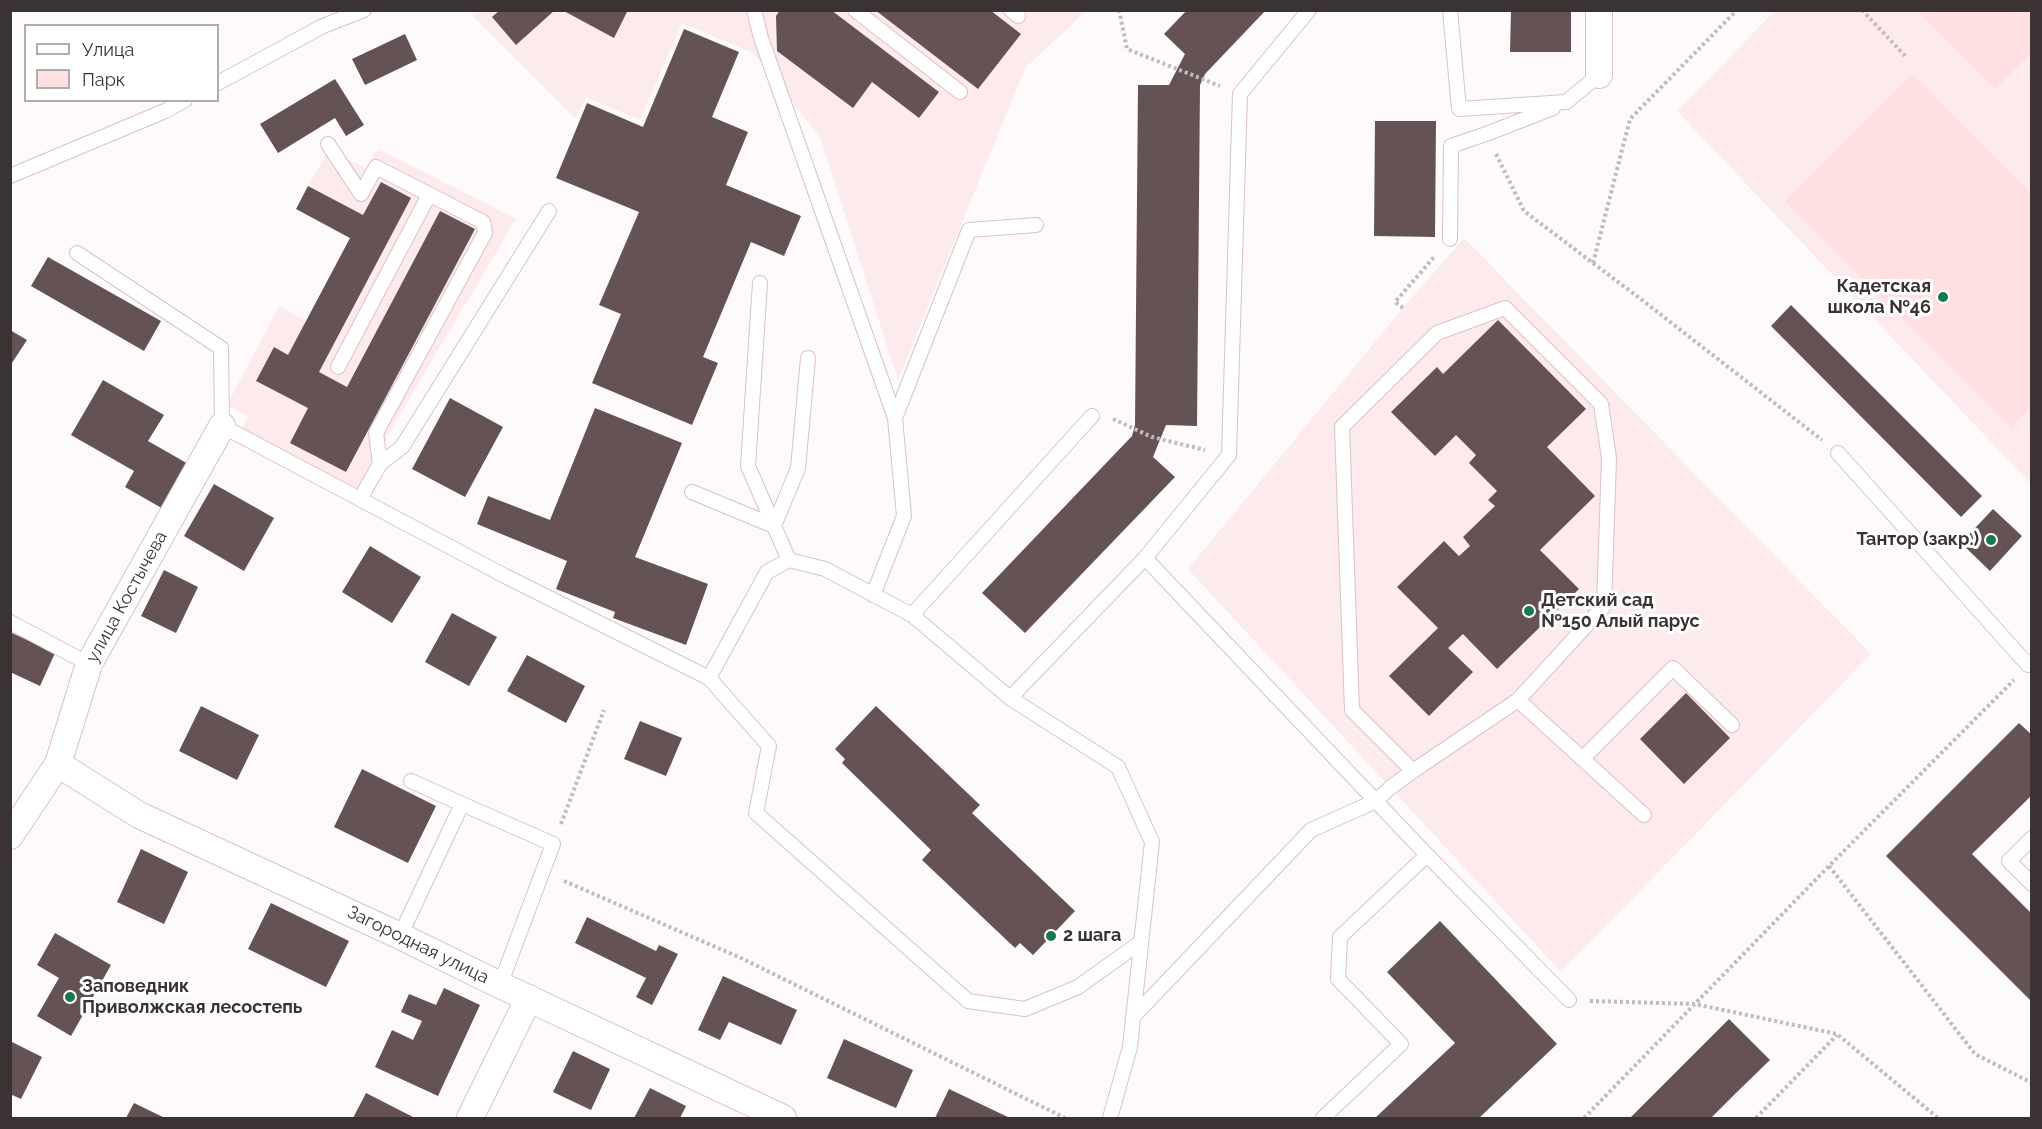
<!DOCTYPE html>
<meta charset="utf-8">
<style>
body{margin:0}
#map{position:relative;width:2042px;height:1129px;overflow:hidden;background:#fef9fa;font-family:Raleway,sans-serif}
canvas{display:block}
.frame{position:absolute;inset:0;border:12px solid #3a3233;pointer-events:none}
.legend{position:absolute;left:24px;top:24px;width:195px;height:78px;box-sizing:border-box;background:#fff;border:2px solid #b0adad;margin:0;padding:8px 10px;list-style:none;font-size:18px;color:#3a3233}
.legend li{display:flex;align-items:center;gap:12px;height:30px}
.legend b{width:30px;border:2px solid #b0adad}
</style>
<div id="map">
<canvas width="2042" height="1129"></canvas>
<div class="frame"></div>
<ul class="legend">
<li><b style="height:8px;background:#fff"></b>Улица</li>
<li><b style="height:16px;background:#ffdfe2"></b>Парк</li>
</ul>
</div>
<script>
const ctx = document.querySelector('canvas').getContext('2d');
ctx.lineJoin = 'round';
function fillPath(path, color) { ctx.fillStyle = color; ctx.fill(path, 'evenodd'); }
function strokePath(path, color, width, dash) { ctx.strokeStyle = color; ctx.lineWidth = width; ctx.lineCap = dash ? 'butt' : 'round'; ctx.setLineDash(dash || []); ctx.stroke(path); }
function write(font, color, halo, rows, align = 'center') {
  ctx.font = font + ' Raleway,sans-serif'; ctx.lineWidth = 6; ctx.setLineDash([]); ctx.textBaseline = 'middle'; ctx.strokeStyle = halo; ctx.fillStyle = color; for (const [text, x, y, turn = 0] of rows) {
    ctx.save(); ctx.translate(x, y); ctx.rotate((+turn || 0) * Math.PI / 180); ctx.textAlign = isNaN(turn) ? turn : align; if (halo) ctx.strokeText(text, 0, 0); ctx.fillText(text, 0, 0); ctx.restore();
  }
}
const built = new Path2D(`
 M479,10L1086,11L1025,68L898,380L820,137L753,53L682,23L640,120L586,97L575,118L473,16Z
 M1775,11H2031V484L1677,111Z
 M378,149L516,219L386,438L380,464L360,499L239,434L248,416L227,405L279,306L306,321L350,239L296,209L328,150L365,168Z
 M1464,238L1871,654L1561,972L1188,569L1403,308Z`);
const green = new Path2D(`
 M1918,11H2031V53L1995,89Z
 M1913,74L2031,194V407L2011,428L1785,201Z`);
const building = new Path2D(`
 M500,10H555L516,45L492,17Z
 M562,10H628L614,38Z
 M780,10H831L939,92L919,118L872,82L853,108L777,51L776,16Z
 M875,10H990L1021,34L978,89Z
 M1187,10H1266L1205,74L1200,85L1197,426L1166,425L1153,457L1175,477L1025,633L982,593L1132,436L1135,425L1138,85H1169L1185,54L1164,34Z
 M1511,10H1571V52H1510Z
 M684,29L739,52L712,117L748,132L726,185L801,216L784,256L751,242L703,357L718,363L692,425L592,383L621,314L599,305L639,212L556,178L587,103L643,127Z
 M405,34L417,60L365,85L352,59Z
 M335,79L364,125L346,136L335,118L278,153L260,124Z
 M1375,121H1436L1435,237L1374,236Z
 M381,182L411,198L319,372L347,387L440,211L475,229L346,472L290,443L308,408L256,381L274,347L288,355L350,238L296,209L308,186L363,215Z
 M48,257L161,321L144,351L31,286Z
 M1791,305L1982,496L1961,517L1771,326Z
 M1498,320L1586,409L1547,447L1595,496L1540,550L1579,589L1497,669L1463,634L1448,648L1473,672L1429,716L1389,676L1438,628L1397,587L1444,541L1459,556L1470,546L1463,537L1495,506L1488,500L1497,491L1469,463L1476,455L1456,435L1435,456L1391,412L1437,367L1443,374Z
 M10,330L27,340L10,366Z
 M103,380L164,415L148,441L190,465L165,510L125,487L134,471L71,435Z
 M450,398L503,427L465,497L412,469Z
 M595,408L682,443L635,557L708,584L686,645L613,618L615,612L556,589L567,561L477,524L488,496L550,520Z
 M214,484L274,518L244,571L184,536Z
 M1993,509L2022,536L1990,571L1961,543Z
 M370,546L421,577L392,623L342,592Z
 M164,570L198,587L176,633L141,616Z
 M452,613L497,637L469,686L425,662Z
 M10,632L55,653L40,686L10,672Z
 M527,655L585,686L566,723L507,691Z
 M1686,693L1730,738L1684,784L1640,739Z
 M201,706L259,735L237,780L179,751Z
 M876,706L980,805L972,813L1075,911L1033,955L1020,943L1015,948L922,860L931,850L842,763L845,759L835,749Z
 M640,721L682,738L666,776L624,759Z
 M2019,723L2032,735V795L1972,854L2032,914V1002L1886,856Z
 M362,769L436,806L408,863L334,827Z
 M141,849L188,872L164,924L117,902Z
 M271,903L349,941L326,987L248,949Z
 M587,917L656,951L659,945L678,954L652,1005L636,997L646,978L575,943Z
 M1440,921L1557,1044L1479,1118H1375L1455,1043L1387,972Z
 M55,933L111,965L71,1036L37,1016L59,978L37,965Z
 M723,976L797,1010L781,1045L729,1022L720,1040L698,1030Z
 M444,988L480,1005L438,1096L375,1067L392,1030L413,1040L422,1021L401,1012L409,994L436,1005Z
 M1729,1019L1770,1060L1739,1090L1711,1118H1630Z
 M844,1039L913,1070L896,1108L827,1078Z
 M10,1041L42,1057L21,1099L10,1094Z
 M573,1051L610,1069L591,1110L553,1092Z
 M650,1088L686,1106L680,1118H634Z
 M949,1089L1010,1118H935Z
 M366,1093L415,1118H353Z
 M134,1103L165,1118H126Z`);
const path = new Path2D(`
 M1119,10L1127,49L1220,86
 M1862,10L1907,58
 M1496,154L1524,211L1642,300L1822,440
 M1593,263L1630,119L1737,10
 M1403,308L1395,302L1435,256
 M1113,419L1152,437L1205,450
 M561,824L604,710
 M1829,866L1975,1054L2032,1083
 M564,881L741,958L1065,1118
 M1590,1001L1695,1004L1837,1034L1938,1118
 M1584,1118L1829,866L2014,680
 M1756,1118L1837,1035`);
const lane = new Path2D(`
 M754,10L761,38L895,418L904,516L873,595
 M855,10L960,92
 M1011,10L1018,16
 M1450,10L1459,109L1566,102L1599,75
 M218,83L323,26L364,10
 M328,144L361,194L376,167L483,222L485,233L376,433L380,464L402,447L549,211
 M10,176L165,111L185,100
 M1450,239L1451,146L1486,134L1553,108
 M77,253L221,348L222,426L505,576L709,678L767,572L789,560L825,569L912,615L1010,698L1118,767L1152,842L1130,1047L1110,1118
 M338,367L429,195
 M895,418L969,230L1036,225
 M1838,453L2028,665L2032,662
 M692,492L774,526L748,466L760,283
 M360,499L380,464
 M1145,558L1427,855L1569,1000
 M789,560L774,526L798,468L808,358
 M912,615L1092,416
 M10,622L89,664
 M709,678L769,746L756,813L968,1001L1025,1009L1078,987L1141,942
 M1010,698L1145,558L1229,455L1240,94L1309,10
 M1518,700L1644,815
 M1582,759L1673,668L1732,725
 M411,781L462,804
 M2032,838L2009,861L2032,884
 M400,936L462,804L553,844L500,985
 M1133,1017L1311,830L1376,801L1391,787L1413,771L1518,700L1604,606L1609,458L1601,404L1505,308L1437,333L1342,427L1352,710L1413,771
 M1323,1118L1401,1044L1338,979L1340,937L1427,855`);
const street = new Path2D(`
 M1599,75V10
 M58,764L139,815L400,936L500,985L783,1118
 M10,836L58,764L89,664L222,426
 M470,1118L529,998`);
const markers = [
 [1943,297,6,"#167951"],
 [1991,540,6,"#167951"],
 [1529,611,6,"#167951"],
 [1051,936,6,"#167951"],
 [70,997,6,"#167951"]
];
const poiNames = [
 ["Кадетская",1931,287,"right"],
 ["школа №46",1931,308,"right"],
 ["Тантор (закр.)",1979,540,"right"],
 ["Детский сад",1541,601],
 ["№150 Алый парус",1541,622],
 ["2 шага",1063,936],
 ["Заповедник",82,987],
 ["Приволжская лесостепь",82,1008]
];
const streetNames = [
 ["улица Костычева",127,597,-61],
 ["Загородная улица",418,945,26]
];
fillPath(built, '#fdeaec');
fillPath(green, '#ffdfe2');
fillPath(building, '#645254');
strokePath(lane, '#d9c3c6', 16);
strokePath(street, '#d9c3c6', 28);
strokePath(path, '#c1bbbc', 4, [3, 3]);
strokePath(lane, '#fff', 14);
strokePath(street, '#fff', 26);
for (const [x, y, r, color] of markers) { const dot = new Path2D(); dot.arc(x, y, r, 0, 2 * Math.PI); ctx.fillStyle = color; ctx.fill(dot); strokePath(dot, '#fff', 2); }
write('bold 18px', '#3a3233', '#fff', poiNames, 'left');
write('18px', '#3a3233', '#fff', streetNames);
</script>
